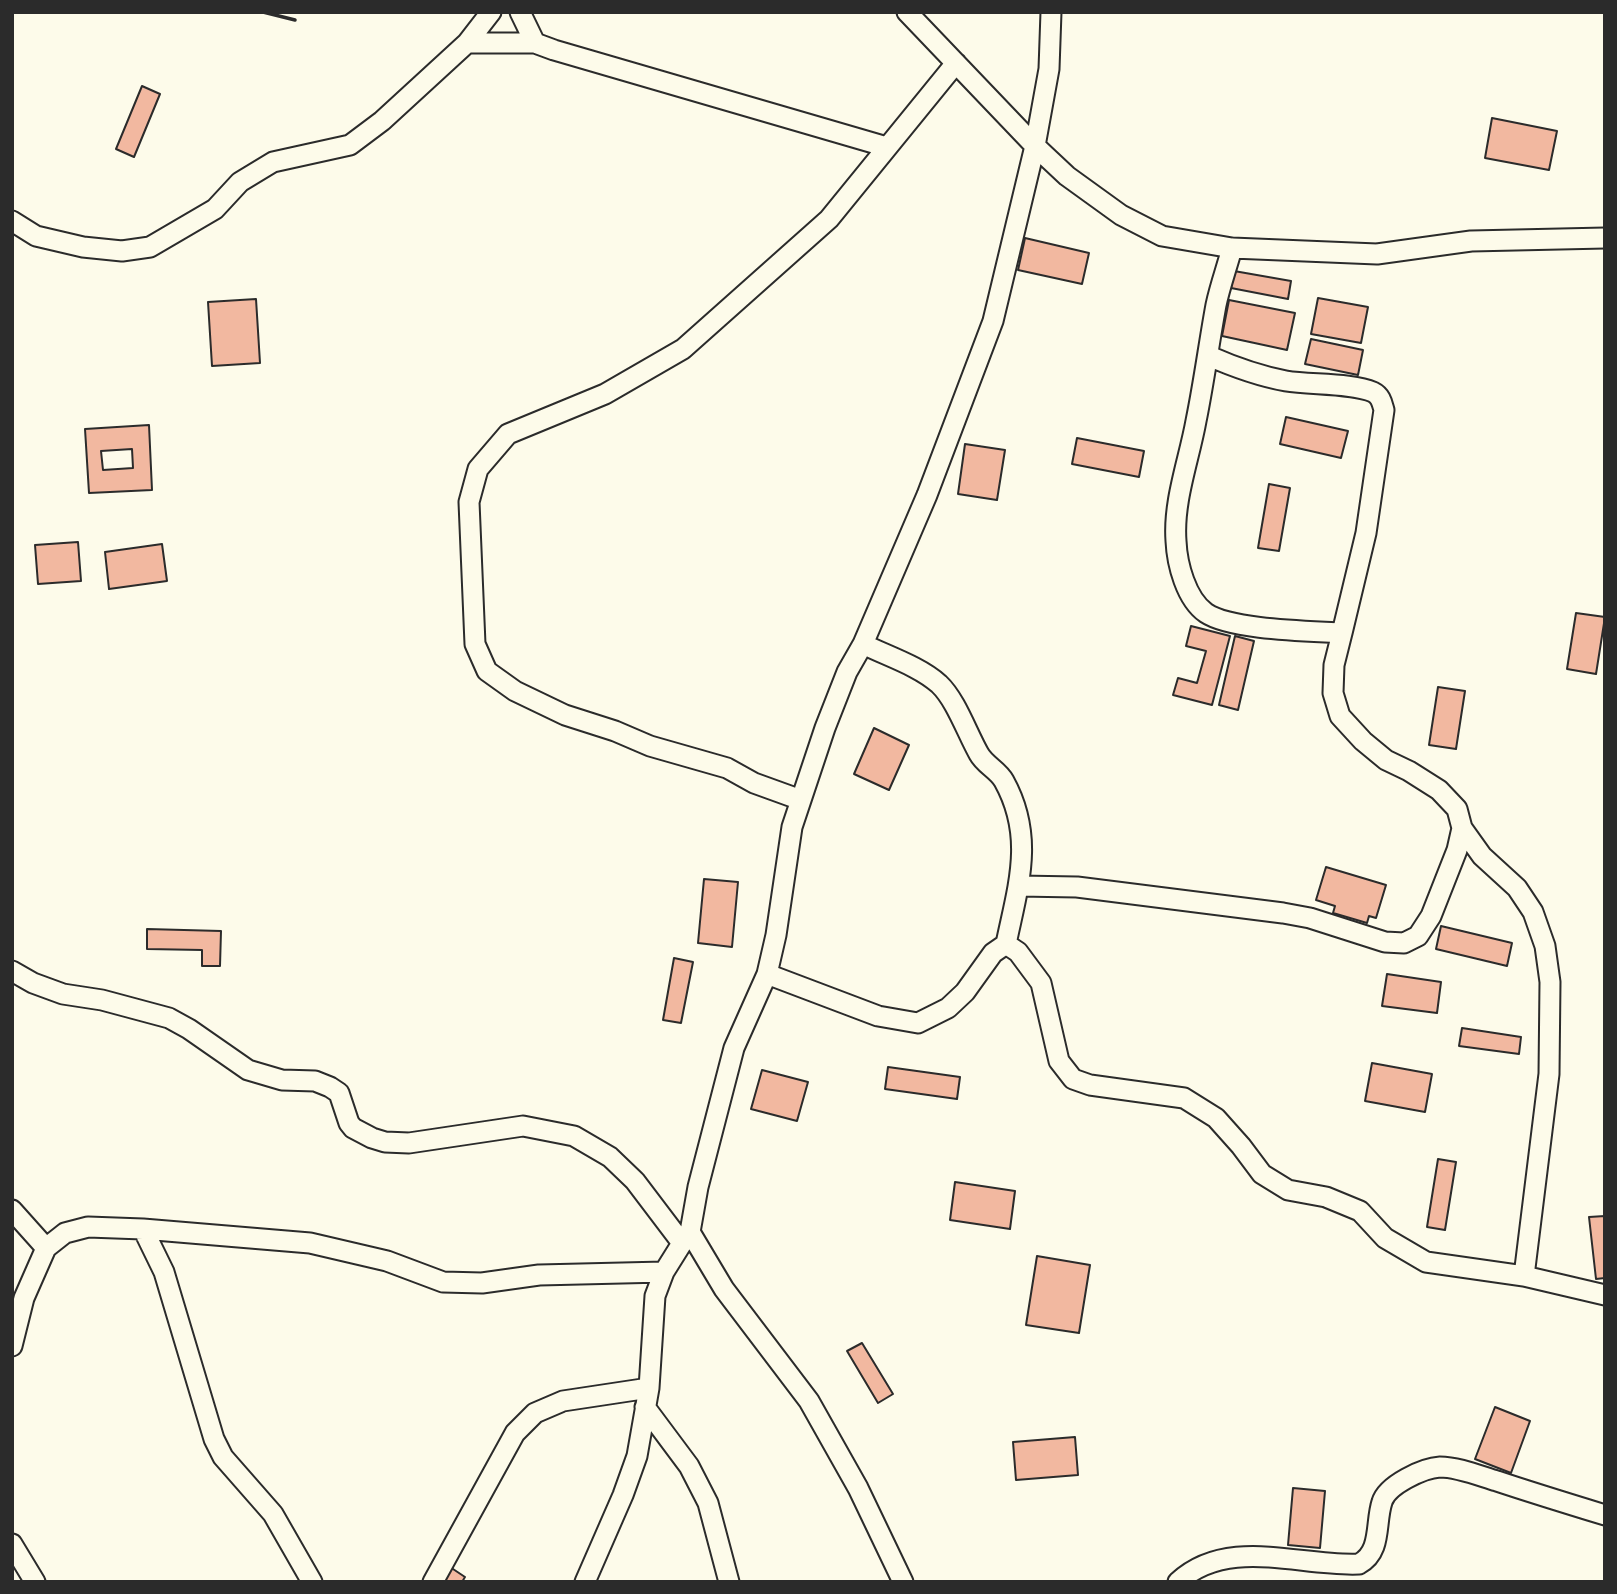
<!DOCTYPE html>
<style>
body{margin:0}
#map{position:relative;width:1617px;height:1594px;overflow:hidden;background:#fdfbea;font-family:Bitter,serif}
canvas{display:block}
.frame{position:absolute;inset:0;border:14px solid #2b2b2b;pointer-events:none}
</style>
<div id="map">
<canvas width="1617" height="1594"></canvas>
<div class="frame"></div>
</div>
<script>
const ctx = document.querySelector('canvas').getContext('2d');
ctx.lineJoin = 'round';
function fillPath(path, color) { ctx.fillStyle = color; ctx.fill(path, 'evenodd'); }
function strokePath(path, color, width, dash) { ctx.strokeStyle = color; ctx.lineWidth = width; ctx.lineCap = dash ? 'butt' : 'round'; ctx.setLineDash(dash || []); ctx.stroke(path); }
const building = new Path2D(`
 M142,86L160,94L134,157L116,149Z
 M1492,118L1557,131L1549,170L1485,158Z
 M1025,238L1089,253L1082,284L1018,270Z
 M1234,271L1291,281L1288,299L1231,288Z
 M1318,298L1368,307L1361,343L1311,334Z
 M256,299L260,363L212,366L208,302Z
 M1229,300L1295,313L1287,350L1222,336Z
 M1311,339L1363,350L1358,375L1305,364Z
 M1286,417L1348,431L1341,458L1280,444Z
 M149,425L152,490L89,493L85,429ZM132,449L133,468L103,470L101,451Z
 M1077,438L1144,451L1139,477L1072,464Z
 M965,444L1005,450L997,500L958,494Z
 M1269,484L1290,488L1279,551L1258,548Z
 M78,542L81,581L38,584L35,545Z
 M162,544L167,581L109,589L105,552Z
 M1576,613L1605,617L1596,674L1567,669Z
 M1191,626L1230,636L1212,705L1173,695L1178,678L1197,683L1206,651L1186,646Z
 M1235,636L1254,641L1238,710L1219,705Z
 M1438,687L1465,691L1456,749L1429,745Z
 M874,728L909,745L889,790L854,774Z
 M1326,867L1386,885L1376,918L1369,916L1367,923L1333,913L1335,906L1316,900Z
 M704,879L738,882L732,947L698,943Z
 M1441,926L1512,943L1507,966L1436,949Z
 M147,929L221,931L220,966H202V950L147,949Z
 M674,958L693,962L681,1023L663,1020Z
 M1387,974L1441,982L1437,1013L1382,1006Z
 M1462,1028L1521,1037L1519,1054L1459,1046Z
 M1372,1063L1432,1074L1425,1112L1365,1101Z
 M888,1067L960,1077L957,1099L885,1089Z
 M762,1070L808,1082L797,1121L751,1109Z
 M1438,1159L1456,1162L1445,1230L1427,1227Z
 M955,1182L1015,1191L1010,1229L950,1220Z
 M1605,1216V1278L1596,1279L1589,1217Z
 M1037,1256L1090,1265L1079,1333L1026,1325Z
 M862,1343L893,1394L878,1403L847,1351Z
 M1495,1407L1530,1421L1511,1473L1475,1459Z
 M1075,1437L1078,1475L1016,1480L1013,1442Z
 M1293,1488L1325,1491L1320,1548L1288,1545Z
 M450,1567L465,1577L462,1582H440Z`);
const minor = new Path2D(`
 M520,12L535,43
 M907,12L1035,146L1067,176L1121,215L1162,236L1232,248L1377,254L1471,241L1605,238
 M467,43H535L554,50L887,147
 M12,221L36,236L83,247L122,251L150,247L215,209L240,182L273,162L350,145L382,121L467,43L491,12
 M1209,356C1234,367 1259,376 1286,381C1310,385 1352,383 1373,392C1381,396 1382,403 1384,410L1366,533L1342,633
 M863,644C887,656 919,666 939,684C956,700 967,733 979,754C985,765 998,770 1004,781C1035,837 1018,886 1006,944
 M801,800L754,783L727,768L650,746L615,731L565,715L515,691L487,671L475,644L469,502L478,469L508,434L605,394L683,349L829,219L956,63
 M1462,828L1482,856L1517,888L1533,912L1545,946L1550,982L1549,1074L1524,1276
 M1019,886L1077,887L1283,913L1310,918L1385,942L1404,943L1418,936L1431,916L1457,850L1462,828L1457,809L1439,790L1409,771L1386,760L1363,741L1340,716L1333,693L1334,665L1342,633C1310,631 1231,630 1206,613C1186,599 1177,564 1176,541C1173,501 1189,460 1196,421C1204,382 1209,343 1216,305C1220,286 1227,267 1232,248
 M12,971L33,983L63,994L102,1000L169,1018L189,1029L248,1070L282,1080L315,1081L330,1087L339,1093L349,1123L353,1128L372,1138L385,1142L409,1143L523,1126L574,1136L610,1157L635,1181L682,1243
 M767,974L878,1016L918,1023L948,1008L965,992L993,953L1006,944L1018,952L1041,983L1059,1061L1073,1079L1090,1085L1184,1098L1216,1118L1241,1146L1262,1174L1288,1190L1326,1197L1360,1211L1385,1238L1426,1262L1524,1276L1605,1295
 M12,1210L46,1248L24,1298L12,1346
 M143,1229L164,1272L214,1439L223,1457L273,1514L312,1582
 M46,1248L65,1233L88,1227L143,1229L310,1243L387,1261L443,1282L482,1283L539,1275L664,1272
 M645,1407L689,1466L708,1503L729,1582
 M12,1544L35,1582
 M433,1582L515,1433L535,1413L563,1401L649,1388
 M585,1582L623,1495L637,1456L649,1388L655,1296L664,1272L689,1232
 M903,1582L858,1488L809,1401L724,1289L690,1232L698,1187L734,1048L767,974L776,935L792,827L825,728L847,672L863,644L927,495L993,321L1035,146L1049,69L1051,12
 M1178,1582C1228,1536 1300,1567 1359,1564C1382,1552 1375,1523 1382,1502C1387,1485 1423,1468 1440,1467C1458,1467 1480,1476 1497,1481C1533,1493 1569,1504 1605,1515`);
const wall = new Path2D(`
 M263,12L295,20`);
fillPath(building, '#f2b8a0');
strokePath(building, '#2b2b2b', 2);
strokePath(minor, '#2b2b2b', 23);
strokePath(minor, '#fdfbea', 19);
strokePath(wall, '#2b2b2b', 3.5);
</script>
